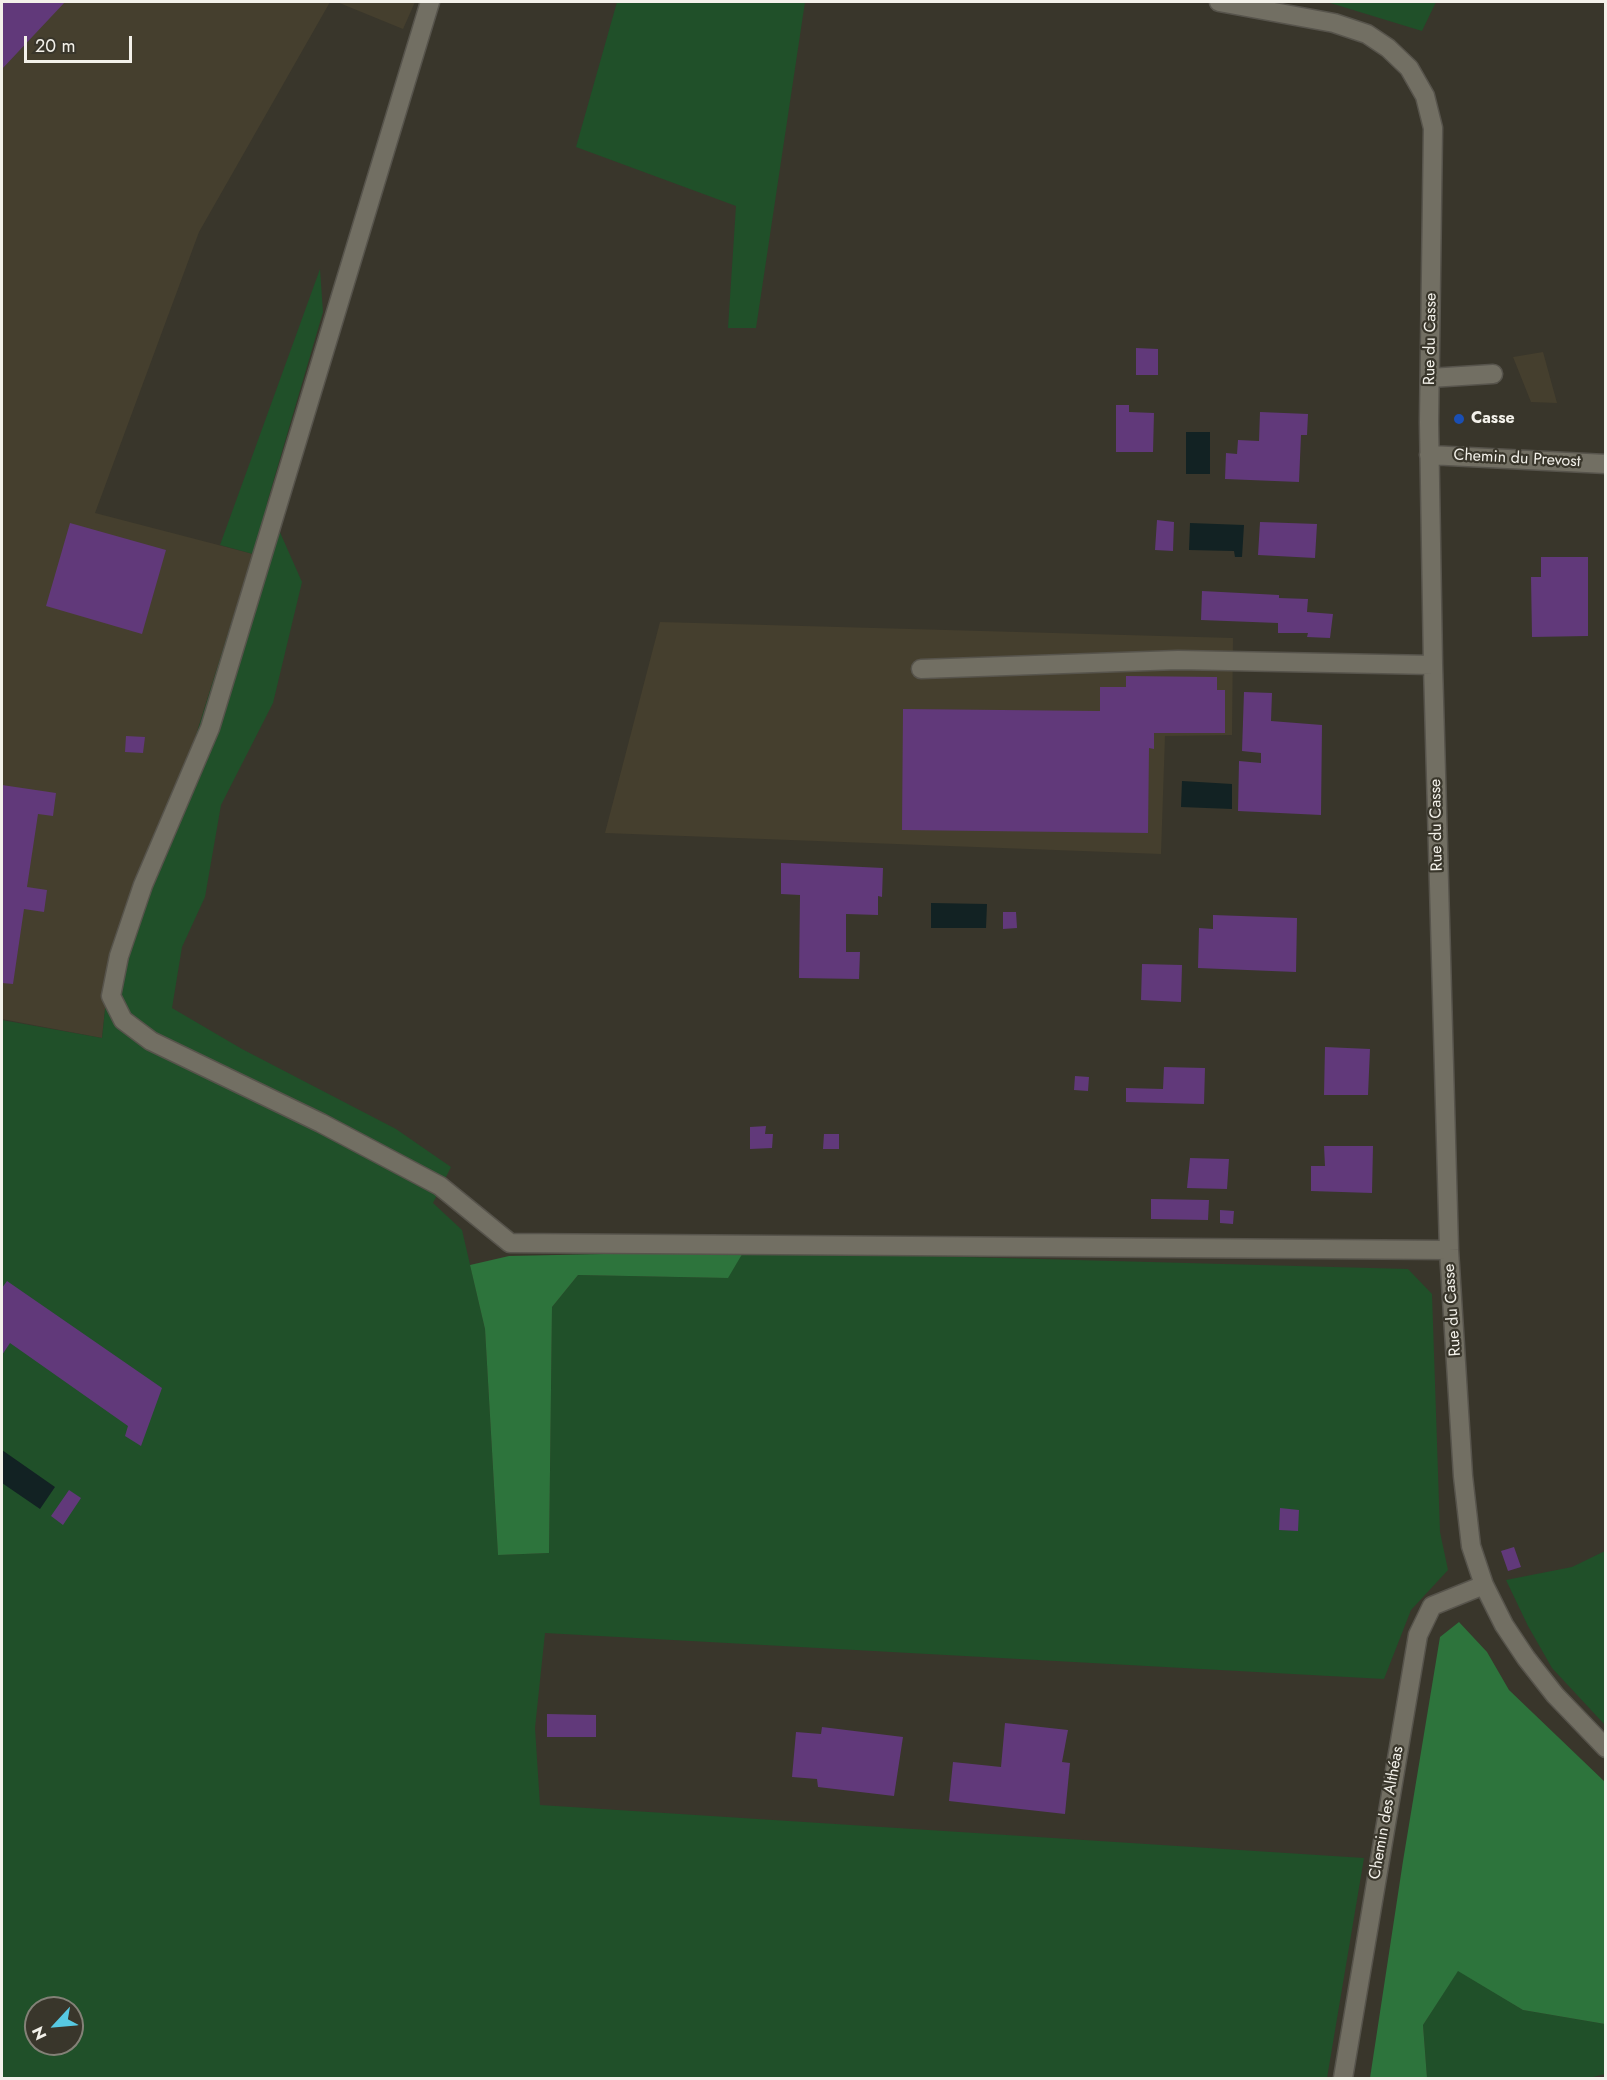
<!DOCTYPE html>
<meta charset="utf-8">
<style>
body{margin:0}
#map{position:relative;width:1607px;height:2080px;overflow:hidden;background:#39362b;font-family:Jost,sans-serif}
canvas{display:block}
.frame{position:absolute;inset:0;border:3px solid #f3f1ea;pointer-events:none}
.north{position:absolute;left:24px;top:1996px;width:60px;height:60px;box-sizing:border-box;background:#39362b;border:2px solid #838177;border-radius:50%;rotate:244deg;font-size:16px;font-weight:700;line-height:24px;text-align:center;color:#f3f1ea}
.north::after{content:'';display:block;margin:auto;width:21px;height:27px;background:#57c9e3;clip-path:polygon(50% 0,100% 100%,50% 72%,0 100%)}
.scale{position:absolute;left:24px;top:36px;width:108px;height:27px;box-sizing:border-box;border:3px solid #f3f1ea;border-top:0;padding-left:8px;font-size:18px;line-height:21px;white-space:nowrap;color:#f3f1ea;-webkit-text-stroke:4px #39362b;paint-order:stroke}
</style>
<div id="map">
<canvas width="1607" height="2080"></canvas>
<div class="frame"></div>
<div class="north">N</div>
<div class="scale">20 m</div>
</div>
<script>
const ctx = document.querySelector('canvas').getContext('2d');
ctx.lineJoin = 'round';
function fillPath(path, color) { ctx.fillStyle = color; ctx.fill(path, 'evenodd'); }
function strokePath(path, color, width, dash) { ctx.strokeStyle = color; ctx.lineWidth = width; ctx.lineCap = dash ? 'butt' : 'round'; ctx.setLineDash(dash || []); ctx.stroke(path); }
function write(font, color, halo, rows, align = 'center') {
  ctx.font = font + ' Jost,sans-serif'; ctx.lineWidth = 4.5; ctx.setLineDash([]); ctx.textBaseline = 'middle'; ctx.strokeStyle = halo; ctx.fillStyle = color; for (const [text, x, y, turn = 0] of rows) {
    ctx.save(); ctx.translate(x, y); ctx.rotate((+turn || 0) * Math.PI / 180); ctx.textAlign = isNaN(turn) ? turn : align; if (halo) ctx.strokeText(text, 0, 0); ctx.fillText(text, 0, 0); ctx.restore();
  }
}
const built = new Path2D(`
 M2,2H330L199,232L95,513L253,554L191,751L111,953L102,1038L2,1019Z
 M337,2H415L403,29Z
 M1543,352L1557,403L1531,402L1513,357Z
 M660,622L1233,638L1232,735L1165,736L1161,854L605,833Z`);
const green = new Path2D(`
 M617,2H805L756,328H728L736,206L576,147Z
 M1327,2H1436L1422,31Z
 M320,269L323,312L267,503L302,582L273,703L221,805L205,897L182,947L172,1008L242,1049L396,1129L451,1167L433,1203L462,1230L485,1329L498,1555L549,1553L552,1307L578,1275L727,1278L744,1251L1408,1269L1432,1294L1440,1532L1448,1570L1411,1610L1384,1679L545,1633L535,1728L540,1805L1364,1858L1327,2078H2V1020L102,1038L111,953L191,751L253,554L220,545ZM36,2008H72V2044H36Z
 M1605,1551V1725L1552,1668L1528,1626L1506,1580L1572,1567Z
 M1458,1970L1523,2010L1605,2024V2074L1589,2078H1427L1423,2025Z`);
const forest = new Path2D(`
 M744,1251L728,1278L578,1275L552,1307L549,1553L498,1555L485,1329L470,1265L509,1256Z
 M1459,1622L1487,1652L1509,1690L1605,1782V2024L1523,2010L1458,1971L1423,2025L1427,2078H1370L1403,1861L1440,1637Z`);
const water = new Path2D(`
 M1186,432H1210V474H1186Z
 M1190,523L1244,525L1242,557H1235L1234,551L1189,550Z
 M1182,781L1232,784V809L1181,807Z
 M931,903L987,904L986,928H931Z
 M2,1450L55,1487L40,1509L2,1483Z`);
const building = new Path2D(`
 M2,2H65L2,69Z
 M1136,348L1158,349V375H1136Z
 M1116,405H1129V412L1154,413L1153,452H1116Z
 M1260,412L1308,414L1307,435H1301L1299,482L1225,479L1226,453L1237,454L1238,440L1259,441Z
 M1157,520L1174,522L1173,551L1155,550Z
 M1260,522L1317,524L1315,558L1258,555Z
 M70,523L166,550L142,634L46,606Z
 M1541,557H1588V636L1532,637L1531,577H1541Z
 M1202,591L1279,595V598L1308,599L1307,612L1333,614L1330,638L1307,637L1308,633H1278V623L1201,620Z
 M1126,676L1217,677V690H1225V733H1154V749L1149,748L1148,833L902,830L903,709L1100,711V687H1126Z
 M1244,692L1272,693L1271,721L1322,725L1321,815L1238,811L1239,761L1261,763V753L1242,751Z
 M126,736L145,737L143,753L125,752Z
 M2,785L56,793L53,816L38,814L27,887L47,890L44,912L24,909L13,984L2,983Z
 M781,863L883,868L882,897L878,896V915L846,914V952H860L859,979L799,978L800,895L781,894Z
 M1003,912H1016L1017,928L1003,929Z
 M1213,915L1297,918L1296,972L1198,968L1199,928L1213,929Z
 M1142,964L1182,965L1181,1002L1141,1000Z
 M1325,1047L1370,1049L1368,1095H1324Z
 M1164,1067L1205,1068L1204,1104L1126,1102V1088L1163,1089Z
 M1075,1076L1089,1077L1088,1091L1074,1090Z
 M766,1126L765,1134H773L772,1148L750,1149V1127Z
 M824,1134H839V1149H823Z
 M1324,1146H1373L1372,1193L1311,1191V1166H1325Z
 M1190,1158L1229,1159L1227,1189L1187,1188Z
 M1151,1199L1209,1200L1208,1220L1151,1219Z
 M1220,1210L1234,1211L1233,1224L1220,1223Z
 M7,1281L162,1388L141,1446L125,1436L128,1426L10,1343L2,1355V1288Z
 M69,1490L81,1498L63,1525L51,1516Z
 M1280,1508L1299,1510L1298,1531L1279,1530Z
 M1514,1547L1521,1567L1508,1571L1501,1551Z
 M547,1714L596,1715V1737H547Z
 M1005,1723L1068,1730L1062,1762L1070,1763L1065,1814L949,1801L953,1762L1001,1767Z
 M822,1727L903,1737L894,1796L818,1787L817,1779L792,1777L796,1732L821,1734Z`);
const minor = new Path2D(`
 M430,2L210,728L143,885L119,956L111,996L123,1020L151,1041L321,1123L440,1186L510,1243L1449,1250
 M1219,2L1334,23L1367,34L1388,48L1409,68L1425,96L1433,128L1429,422L1433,665L1449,1250L1463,1476L1471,1546L1484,1585L1504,1625L1526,1658L1555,1695L1606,1748
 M1430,378L1493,374
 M1429,455L1606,464
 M921,669L1178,660L1433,665
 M1343,2078L1418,1635L1432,1606L1484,1585`);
const markers = [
 [1459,419,6,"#1a4fb4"]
];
const streetNames = [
 ["Rue du Casse",1431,339,-89],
 ["Chemin du Prevost",1517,459,3],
 ["Rue du Casse",1437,825,-91],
 ["Rue du Casse",1453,1310,-94],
 ["Chemin des Althéas",1387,1813,-80]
];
const poiNames = [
 ["Casse",1471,419]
];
fillPath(built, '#453f2e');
fillPath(green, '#205029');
fillPath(forest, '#2d743c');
fillPath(water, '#122223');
fillPath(building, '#61397a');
strokePath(minor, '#57544c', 21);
strokePath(minor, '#726f63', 18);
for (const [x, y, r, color] of markers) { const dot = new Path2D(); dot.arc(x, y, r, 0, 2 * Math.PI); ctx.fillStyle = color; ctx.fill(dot); strokePath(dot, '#39362b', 2); }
write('16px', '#f3f1ea', '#39362b', streetNames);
write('bold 16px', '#f3f1ea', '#39362b', poiNames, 'left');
</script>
